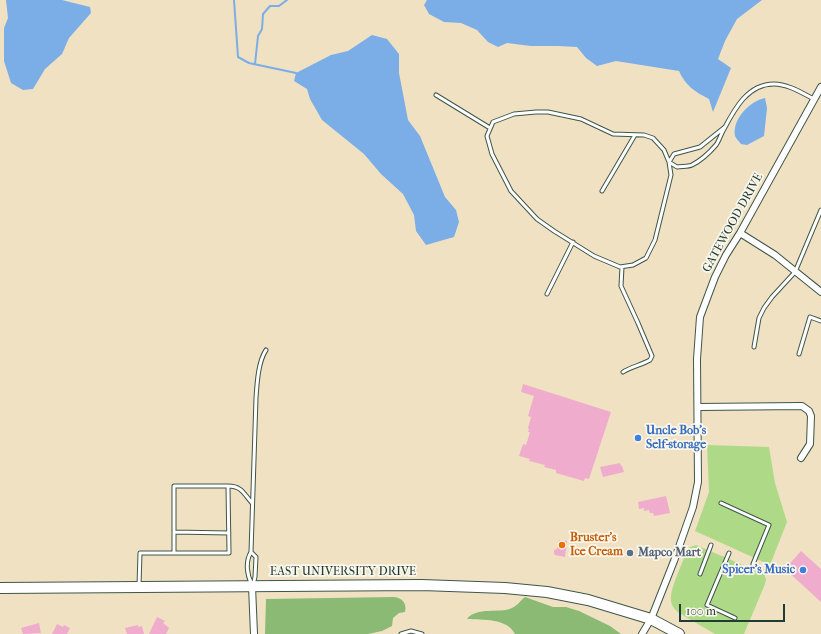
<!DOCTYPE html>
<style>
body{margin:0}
#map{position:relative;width:821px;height:634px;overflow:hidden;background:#f0e1c3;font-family:"IM FELL French Canon",serif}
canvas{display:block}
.scale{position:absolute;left:679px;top:604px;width:106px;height:18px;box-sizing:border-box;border:2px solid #1f3d34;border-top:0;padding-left:5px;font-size:12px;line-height:14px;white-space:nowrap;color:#1f3d34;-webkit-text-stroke:3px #fbf7ec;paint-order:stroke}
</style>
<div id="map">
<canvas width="821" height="634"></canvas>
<div class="scale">100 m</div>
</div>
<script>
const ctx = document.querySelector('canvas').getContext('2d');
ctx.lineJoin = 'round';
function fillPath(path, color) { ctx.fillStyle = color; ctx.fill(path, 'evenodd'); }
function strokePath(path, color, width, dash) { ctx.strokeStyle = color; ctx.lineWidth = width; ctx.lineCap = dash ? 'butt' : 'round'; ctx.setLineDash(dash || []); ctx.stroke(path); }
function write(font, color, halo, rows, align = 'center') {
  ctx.font = font + ' "IM FELL French Canon",serif'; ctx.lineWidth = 3.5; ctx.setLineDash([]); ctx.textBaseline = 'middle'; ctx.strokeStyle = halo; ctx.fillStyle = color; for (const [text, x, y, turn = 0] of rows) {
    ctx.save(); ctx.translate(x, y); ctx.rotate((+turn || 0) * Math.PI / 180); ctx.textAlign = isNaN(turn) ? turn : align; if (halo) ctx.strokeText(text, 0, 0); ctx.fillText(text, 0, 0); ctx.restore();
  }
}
const green = new Path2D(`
 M707,445L769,447L775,483L787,522L770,565L695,531L709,492Z
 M696,545L764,574L766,579L765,584L744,634H715L679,613C674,609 671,605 671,599C670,588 684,560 688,548Z`);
const forest = new Path2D(`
 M394,597C403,598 407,604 405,612L399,613L393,618L392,626L382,631L368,634H265L266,599Z
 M525,597L553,607H566L579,611L610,626L621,634H515C507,618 483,620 467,619C477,606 499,614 512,608C517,606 521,600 525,597Z`);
const water = new Path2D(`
 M6,0H62L90,7L91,13L69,38L62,54L45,69L33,89L23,90L11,83L4,61V28L8,18Z
 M427,0H762L737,19L725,41L718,59L731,68L713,112L709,99C695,92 685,85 679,71L616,61L597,66L586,58L577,47L558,46H531L507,43L498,47L488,42L477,30L461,23L444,22L429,14L424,5Z
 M372,35L387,39L399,54V73L408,120L420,136L445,197L456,210L459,222L454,237L426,245L416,231L414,215L403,194L381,174L364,154L322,120L310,99L307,89L294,81L296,73L331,55L348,51Z
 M765,98L767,108L764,136L747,145L741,144C739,141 736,139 735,136C732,119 750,101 765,98Z`);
const stream = new Path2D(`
 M234,0L238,57L249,63L296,73
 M255,64L258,36L262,29L263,14L270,6H279L287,0`);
const building = new Path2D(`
 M523,384L611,412L589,479L585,478L584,481L556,473V470L544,467L545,465L529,461L530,459L519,456L523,444L526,445L530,432H528L529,429L528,428L531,417L528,416L534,396L521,392Z
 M620,463L621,466H622L624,472L603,477L600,467Z
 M666,496L670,513L654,516L653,513H650L649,510L644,511V508L639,509L638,502Z
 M559,540L567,541L565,557L555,555L554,553V550L557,549Z
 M801,551L821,569V602L785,569Z
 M157,617L165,621L163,623L169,628L166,634H149Z
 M39,623L41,633L23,634L21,628Z
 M57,624L63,627L64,625L70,628L67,634H52Z
 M138,625V627L142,626L144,634H127L125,628Z`);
const service = new Path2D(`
 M436,95L490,128
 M536,112H548L581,119L613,134L644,135L653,138L664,150L669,162L671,175L655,240L646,258L633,265L620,267L594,256L554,231L537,219L511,191L492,154L487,136L493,122L514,114Z
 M725,127L700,147L674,154L669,162L677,167C681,166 688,167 692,165C700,161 710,152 716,145C719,141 721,134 724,129C735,108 748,84 774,84C788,84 802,93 814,99
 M602,191L635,135
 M622,267L621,286L638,323L652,356L650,360C641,365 631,367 623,372
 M547,294L573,242
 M754,347L759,318L764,308L772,297L795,272L821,210
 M799,354L810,317L821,321
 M228,486C242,486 244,494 252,503
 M721,503L769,525L753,564
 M174,532L229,533
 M251,552L256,557L255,577L253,585
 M729,553L707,605L735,618
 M700,574L711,545
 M252,585C247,575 245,562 251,552L256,398C257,384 258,362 266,350
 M139,586L140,553H229L228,486H174V553
 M401,634L411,631L422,634`);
const minor = new Path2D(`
 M740,233L775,255L821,292
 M698,407L802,406L809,411L811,416L810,444L801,458
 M252,586L254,634
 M642,634L651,619L674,561L693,507L698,482L697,359L700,317L715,277L726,255L740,233L821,87`);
const primary = new Path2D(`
 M0,588L422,585L505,588L547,592L588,600L651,619L679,634`);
const markers = [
 [638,438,4,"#3f7fe0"],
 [562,545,4,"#e8710a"],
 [630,553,4,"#5c6f8a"],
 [803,570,4,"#3f7fe0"]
];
const streetNames = [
 ["GATEWOOD DRIVE",733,223,-61],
 ["EAST UNIVERSITY DRIVE",343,572]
];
const shopNames = [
 ["Uncle Bob's",646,431],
 ["Self-storage",646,445],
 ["Spicer's Music",795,570,"right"]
];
const foodNames = [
 ["Bruster's",570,538],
 ["Ice Cream",570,552]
];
const serviceNames = [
 ["Mapco Mart",638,553]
];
fillPath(green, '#aeda87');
fillPath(forest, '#8aba74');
fillPath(water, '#7bade7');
strokePath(stream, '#7bade7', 2);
fillPath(building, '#efaccd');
strokePath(service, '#3e5649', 5);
strokePath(minor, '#3e5649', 8);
strokePath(primary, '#3e5649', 12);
strokePath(service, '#fff', 3);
strokePath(minor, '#fff', 6);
strokePath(primary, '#fff', 10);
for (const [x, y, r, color] of markers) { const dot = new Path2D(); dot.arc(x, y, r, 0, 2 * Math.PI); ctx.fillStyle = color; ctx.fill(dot); strokePath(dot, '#fbf7ec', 1.5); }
write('12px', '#1f3d34', '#fbf7ec', streetNames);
write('bold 12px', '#366cbe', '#fbf7ec', shopNames, 'left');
write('bold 12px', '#c56008', '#fbf7ec', foodNames, 'left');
write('bold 12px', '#4e5e75', '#fbf7ec', serviceNames, 'left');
</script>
